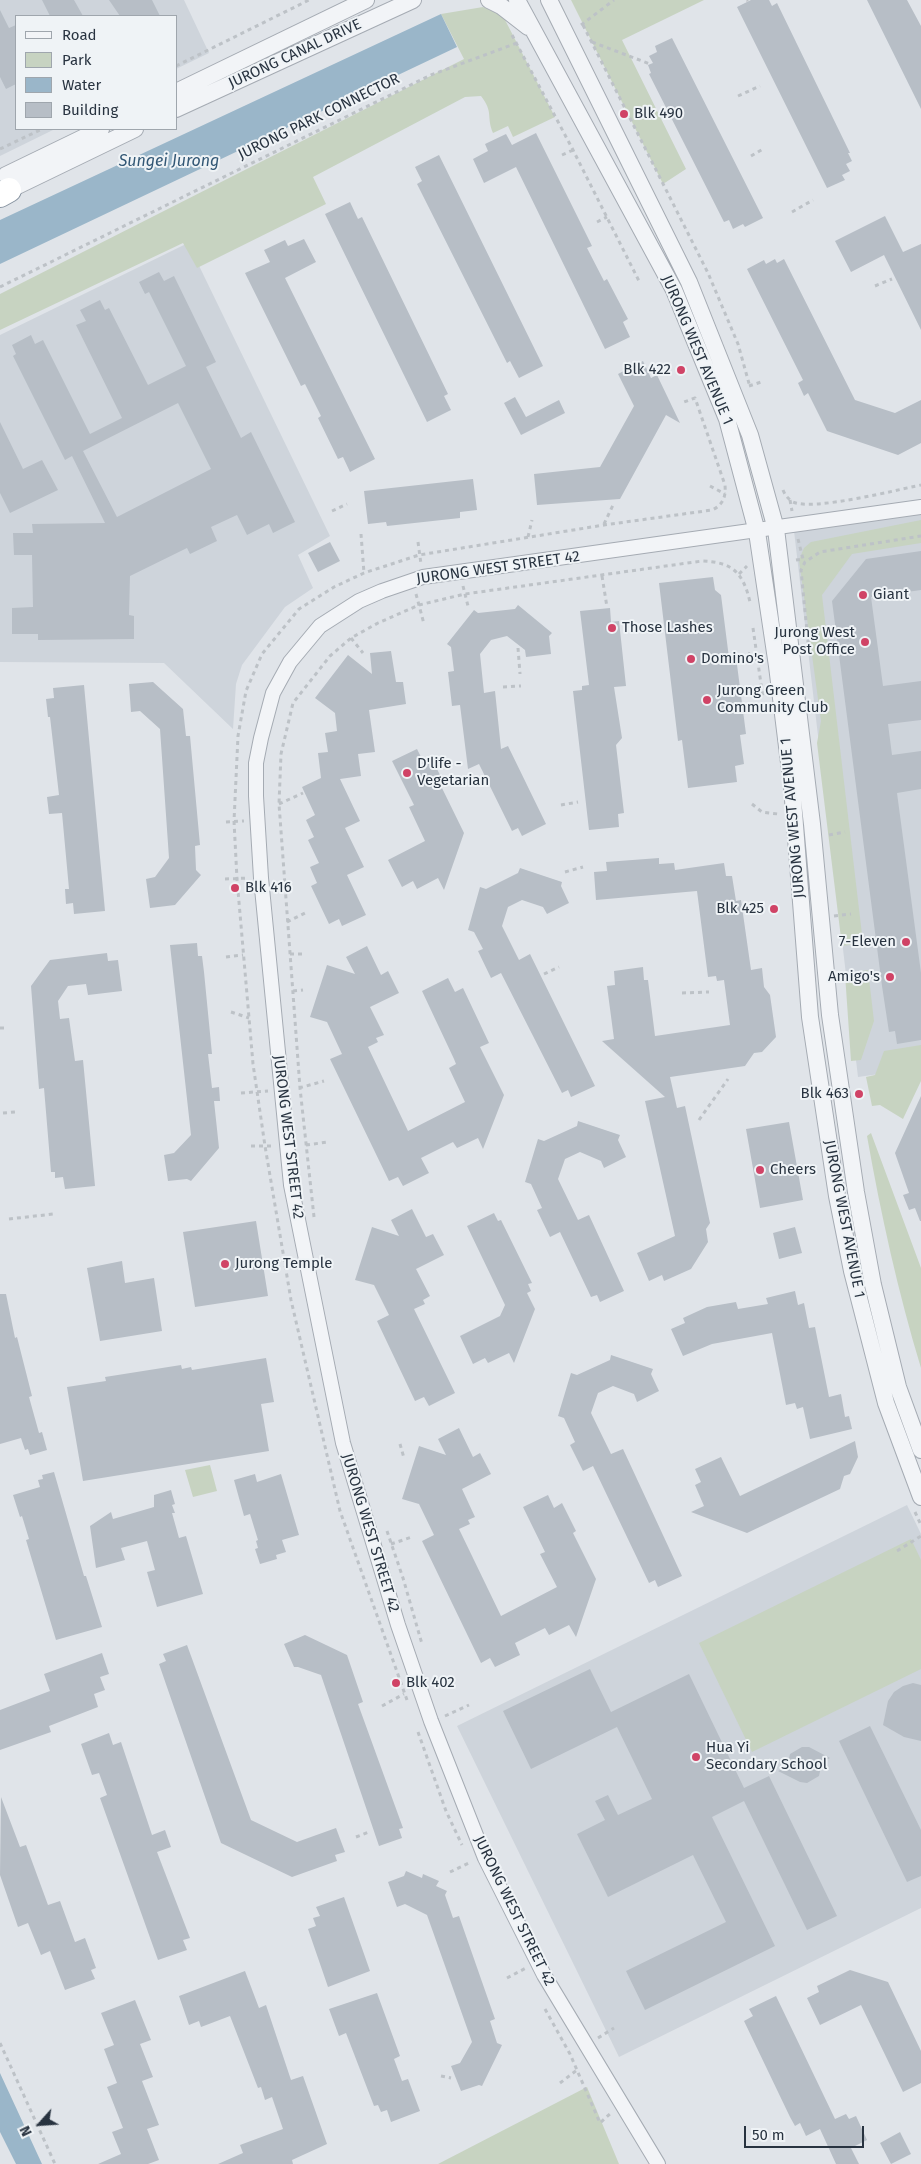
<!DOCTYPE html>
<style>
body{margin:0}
#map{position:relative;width:921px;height:2164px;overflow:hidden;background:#e0e4e9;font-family:"Fira Sans",sans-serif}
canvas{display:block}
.legend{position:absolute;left:15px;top:15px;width:162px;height:115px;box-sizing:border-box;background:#eff3f6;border:1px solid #9fa6ad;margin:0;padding:6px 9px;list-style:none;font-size:15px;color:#283340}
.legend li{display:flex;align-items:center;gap:10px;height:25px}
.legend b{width:25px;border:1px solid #9fa6ad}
.north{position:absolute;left:15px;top:2099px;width:50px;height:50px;-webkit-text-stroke:4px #eff3f6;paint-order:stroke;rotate:244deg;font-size:14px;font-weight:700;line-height:20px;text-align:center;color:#283340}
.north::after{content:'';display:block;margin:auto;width:18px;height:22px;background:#283340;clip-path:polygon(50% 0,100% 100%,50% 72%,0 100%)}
.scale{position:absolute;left:744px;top:2126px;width:120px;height:22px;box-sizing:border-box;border:2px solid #283340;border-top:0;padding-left:6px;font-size:15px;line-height:18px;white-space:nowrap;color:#283340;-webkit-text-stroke:4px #eff3f6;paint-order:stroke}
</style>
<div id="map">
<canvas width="921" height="2164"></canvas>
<ul class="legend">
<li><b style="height:6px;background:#f2f4f7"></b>Road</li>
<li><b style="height:14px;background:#c7d3c1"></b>Park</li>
<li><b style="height:14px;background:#9ab6c9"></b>Water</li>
<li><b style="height:14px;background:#b7bec6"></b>Building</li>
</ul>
<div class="north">N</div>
<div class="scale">50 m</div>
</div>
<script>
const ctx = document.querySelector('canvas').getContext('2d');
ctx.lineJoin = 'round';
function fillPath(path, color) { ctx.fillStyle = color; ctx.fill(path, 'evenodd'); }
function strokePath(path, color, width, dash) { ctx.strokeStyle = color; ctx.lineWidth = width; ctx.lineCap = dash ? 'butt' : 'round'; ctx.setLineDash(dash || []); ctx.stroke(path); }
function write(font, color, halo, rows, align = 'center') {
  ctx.font = font + ' "Fira Sans",sans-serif'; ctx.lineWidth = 4; ctx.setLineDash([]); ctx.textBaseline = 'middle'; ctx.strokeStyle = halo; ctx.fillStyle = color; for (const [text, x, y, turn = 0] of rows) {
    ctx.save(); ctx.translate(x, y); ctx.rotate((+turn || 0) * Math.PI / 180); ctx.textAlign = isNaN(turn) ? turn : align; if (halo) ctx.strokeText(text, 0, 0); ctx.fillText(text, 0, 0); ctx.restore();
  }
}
const built = new Path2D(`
 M0,0H184L209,53L176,69V16H16V129H55L0,156Z
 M188,243L330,536L298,555L313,588L285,607L242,665L236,684L233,729L164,663L0,662V335Z
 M921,509V1068L858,1077L794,531Z
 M907,1505L921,1534V1908L619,2057L457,1726Z`);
const green = new Path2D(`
 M571,0H704L622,40L686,169L663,184Z
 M483,7L503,16L555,117L513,137L508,126L493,133C486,116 494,113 481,96L465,97L313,177L326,204L197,268L183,243L0,330V294L464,59L441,14Z
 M921,520V543L852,554L822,595L863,943L842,946L817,743L821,721L799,560L804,548L811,542Z
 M868,970L874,1021L861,1060L851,1061L845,974Z
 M921,1045V1081L903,1119L880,1105L872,1106L866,1077L875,1075L884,1051Z
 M871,1133L921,1268V1368C898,1292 881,1215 867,1136Z
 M210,1465L217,1491L193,1497L185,1470Z
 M911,1539L921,1560V1669L752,1752L699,1643Z
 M587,2087L619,2164H438Z`);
const water = new Path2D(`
 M441,14L457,47L0,264V220Z
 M0,2073L42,2164H16L0,2132Z`);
const building = new Path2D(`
 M42,0H74L83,16H50Z
 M109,0H152L160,16H120Z
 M751,0H769L772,6L777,3L850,153H848L852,161L846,164L850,171L842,175L845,180L827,188L737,7Z
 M867,0H907L921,26V109Z
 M0,10L9,28L16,25V84L6,89L0,77Z
 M672,38L763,218L745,227L743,224L733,229L729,220L724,222L649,74L651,73L648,65L653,63L649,56L657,52L655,46Z
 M536,133L592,246L587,248L604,281L607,279L628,319L623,322L630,337L605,349L516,167L484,183L473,159L488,151L485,144L506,134L512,145Z
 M439,155L543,366L519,378L510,361L507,363L417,184L422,181L415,167Z
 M350,202L358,219L362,217L448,394L444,396L451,410L427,422L325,214Z
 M885,216L903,252L921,244V330L884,255L851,272L835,241Z
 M304,239L316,262L285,278L375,459L350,472L343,457L338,459L318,418L321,416L305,384L301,386L245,273L270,262L264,250L285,240L288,246Z
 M775,259L777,263L784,259L855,400L895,413L921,400V443L898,455L827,431L808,393L804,396L798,383L803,380L747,269L764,260L766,264Z
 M159,272L164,281L174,276L216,362L206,367L241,438L251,432L295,522L273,533L269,524L247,535L237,515L211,527L217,541L190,554L187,548L130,576L129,615L134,616V639L38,640V634H12V608L33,607L32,555H14L13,533H33L32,524L105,523L72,456L65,460L13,356L16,354L12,345L31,335L35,344L43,340L90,434L122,418L76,325L86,321L80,310L100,300L105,310L109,308L148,385L186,366L149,292L145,294L139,282ZM178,403L211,469L117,517L83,451Z
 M643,361L651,378L657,375L680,423L666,415L620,499L537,505L534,474L600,467L634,406L618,374Z
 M515,397L526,417L559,400L565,413L521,435L504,403Z
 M0,422L23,469L42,460L58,490L10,513L0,493Z
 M473,479L477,510L460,512V518L387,526L386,522L368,524L364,491Z
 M330,542L340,561L318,572L308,553Z
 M921,551V590L871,597L883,686L921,681V720L888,724L892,755L921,751V789L897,793L921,973V1040L897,1044L895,1031L889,1032L882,986L832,601L866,559Z
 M713,577L715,590L721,595L729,658L736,657L746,734L740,735L744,764L735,766L737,782L688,788L682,740L678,741L659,583Z
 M518,605L552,633L549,636L551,654L526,657L525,650L507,636L491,640L480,654L484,693L495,691L501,749L508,746L546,824L522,836L518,828L512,831L479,764L468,769L460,705L452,706L448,672L454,671L451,647L447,644L474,610L478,613L515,609Z
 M610,608L611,622L619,621L626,686L614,687L622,738L616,745L624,813L618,814L619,827L589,830L573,691L582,690V686L589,685L580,611Z
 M391,651L396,682H403L406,704L369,710L375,752L358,754L361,776L340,779L360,821L345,828L364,867L347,875L366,915L342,926L339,919L329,924L311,886L317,883L310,867L319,863L308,840L314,837L306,820L315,815L302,787L321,778L318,753L328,752L325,733L337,731L335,713L315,698L348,655L372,674L370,653Z
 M153,682L183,709L186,736H190L200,845L195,846L196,870L201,875L175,905L150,908L146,879L155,877L169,858L160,729L140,711L131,712L129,684Z
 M84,685L105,911L74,914L73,903L66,904L65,889H69L62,813L49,814L47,797L59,795L50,717H48L46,699L54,698L53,688Z
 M417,749L423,761L431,757L445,785L441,786L464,833L444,890L438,878L417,889L413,881L402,887L388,860L425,841L409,807L414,805L392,761Z
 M659,858V864L674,863L675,870L724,863L726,876H732L736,901L741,900L751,970L762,968L764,987L770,995L776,1037L762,1052L754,1053L745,1066L670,1077L677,1108L685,1106L710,1223L706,1229L708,1242L691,1269L664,1281L662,1275L649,1281L637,1253L675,1236L645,1101L665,1097L602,1041L614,1039L607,986L615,985L614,971L643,967L644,980H648L655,1036L730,1025L724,980L717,981L716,976L708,977L697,891L596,900L594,872L607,871L606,862Z
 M520,868L562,882L561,886L569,903L547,914L543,907L522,900L508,907L502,926L519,960L530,954L595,1086L571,1097L568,1090L562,1093L501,973L491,978L478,951L483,949L474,932L468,930L480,887L486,889L518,873Z
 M197,943L198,956H202L204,972L212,1054H208L212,1088L219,1087L220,1101H214L219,1148L191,1181L187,1179L168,1181L164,1155L174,1153L191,1135L170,945Z
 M367,946L381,975L388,971L399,993L370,1007L384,1035L376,1038L378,1042L368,1047L408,1131L465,1102L449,1068L456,1064L454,1059L422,991L448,978L455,992L463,988L489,1043L480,1047L504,1095L483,1149L478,1138L457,1148L453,1142L421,1158L429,1173L403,1186L398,1177L389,1181L330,1059L342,1054L327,1022L310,1017L327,965L355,974L346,957Z
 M107,953L108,961L118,960L122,991L88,995L86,984L68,986L58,1001L60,1019L69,1018L75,1061L83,1060L95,1186L65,1189L63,1177L55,1178V1172H51L44,1088L39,1089L31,986L50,960Z
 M921,1096V1221H920L915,1208L909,1210L903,1195L909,1193L895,1153Z
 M578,1121L620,1135L618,1140L626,1157L604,1168L601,1161L580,1152L565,1159L558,1179L578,1220L589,1215L624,1291L600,1302L597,1295L591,1297L560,1232L550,1237L537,1210L542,1208L531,1184L525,1182L538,1139L544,1141L577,1126Z
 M789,1122L803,1200L760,1208L746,1129Z
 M412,1209L426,1237L433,1234L444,1255L416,1269L430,1296L423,1300L425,1304L414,1309L455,1393L429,1406L424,1397L415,1401L377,1321L389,1315L374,1285L355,1280L372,1227L399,1236L391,1220Z
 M494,1213L498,1221L501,1220L532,1283L528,1284L531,1291L527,1293L535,1309L514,1363L509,1353L488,1363L485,1358L473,1364L460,1336L500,1316L505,1305L467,1226Z
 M256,1221L268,1296L195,1307L183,1232Z
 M795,1227L802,1253L779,1259L773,1233Z
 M122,1261L125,1283L154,1278L162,1331L100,1341L87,1268Z
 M795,1291L798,1305L804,1303L809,1328L815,1327L829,1397L841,1394L845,1417L849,1416L852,1429L810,1439L803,1407L797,1409L795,1403L786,1405L772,1333L712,1344L683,1356L671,1329L685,1323L683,1318L707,1307L736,1302L738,1309L768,1304L766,1298Z
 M0,1294H6L15,1338L17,1337L32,1396L29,1397L39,1433L42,1432L47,1450L30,1455L28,1449L25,1450L21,1438L0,1444Z
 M611,1355L653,1369L651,1374L659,1391L637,1402L634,1394L613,1386L598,1393L591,1413L611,1454L623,1449L682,1576L658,1587L655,1580L649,1583L593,1466L583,1471L570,1445L575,1442L564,1418L558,1416L571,1373L577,1375L610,1360Z
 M266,1358L274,1402L261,1404L269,1451L83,1481L67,1387L106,1381L105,1377L181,1365L182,1369L191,1367L192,1370Z
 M459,1428L473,1457L480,1453L491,1474L462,1489L475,1517L468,1520L470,1524L459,1529L501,1616L557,1587L540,1554L545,1552L523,1507L548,1495L554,1508L562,1503L576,1531L573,1533L596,1579L576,1637L569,1625L549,1635L545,1628L515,1643L520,1655L495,1667L490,1658L481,1663L422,1541L434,1535L419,1504L402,1499L419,1446L446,1455L438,1439Z
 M855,1441L858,1457L850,1474L844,1476L840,1489L747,1533L691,1512L704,1506L695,1485L701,1482L695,1469L721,1457L740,1496Z
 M54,1472L84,1576H86L102,1627L56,1640L26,1540L29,1539L22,1516L20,1517L13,1495L40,1487L38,1480L43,1479L42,1475Z
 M255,1474L257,1482L281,1474L299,1535L282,1540L286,1552L276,1555L277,1559L260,1564L255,1549L258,1548L256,1541L258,1540L250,1514L244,1516L234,1480Z
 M171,1490L175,1504L172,1505L175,1513H172L179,1538L186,1536L203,1594L157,1607L147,1572L155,1570L147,1541L121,1548L125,1560L96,1568L90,1526L111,1512L113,1519L154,1507V1495Z
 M305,1635L347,1655L363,1702L358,1704L403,1828L399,1829L402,1838L379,1846L321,1675L298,1667H294L284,1644Z
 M187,1645L251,1820L297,1842L336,1828L345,1852L335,1855L337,1861L292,1877L221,1843L159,1664L166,1661L163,1654Z
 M102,1653L109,1674L100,1677L105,1690L94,1694L98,1707L49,1726L51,1732L0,1750V1710L50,1691L44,1674Z
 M590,1669L611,1712L689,1674L744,1788L769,1776L837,1916L807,1930L744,1801L712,1817L775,1946L645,2010L626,1971L726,1922L693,1855L608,1897L577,1834L605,1820L595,1801L608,1795L618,1815L652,1799L617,1727L531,1769L503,1711Z
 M913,1683L921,1685V1741L904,1737L883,1725L888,1701L894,1692L903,1686Z
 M870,1726L921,1830V1876L907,1882L839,1741Z
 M109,1733L113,1745L121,1742L152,1835L165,1830L171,1847L157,1852L190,1938L183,1940L187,1950L158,1960L100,1798L107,1795L99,1773L92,1775L81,1744Z
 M802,1747H809L830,1758L822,1762L819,1776L807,1783L800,1782L778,1771L787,1767L790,1754Z
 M1,1797L20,1847L26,1845L48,1905L60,1901L75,1942L85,1938L96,1968L91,1970L95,1979L65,1990L50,1951L41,1955L28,1923L18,1927L0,1875Z
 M406,1871L422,1878L423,1874L439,1881L436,1886L447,1891L445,1895L453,1918L459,1916L495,2019L490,2021L497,2043L502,2045L482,2086L479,2085L461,2091L451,2066L460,2063L472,2042L427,1915L405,1904L397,1907L388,1882L404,1876Z
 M344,1897L370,1971L328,1987L308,1929L316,1926L313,1918L320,1916L316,1907Z
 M850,1970L888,1982L921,2051V2083L903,2092L861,2005L820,2025L807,1998L819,1992L817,1986Z
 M245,1971L259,2008L266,2005L291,2080L303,2076L327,2144L292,2160L293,2164H218L243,2153L240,2145L283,2129L272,2097L265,2100L261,2087L258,2088L230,2016L201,2027L199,2021L189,2025L179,1996Z
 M377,1993L400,2056L394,2059L402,2081L408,2079L420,2111L391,2122L387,2110L381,2112L378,2105L374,2106L346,2033L339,2036L329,2009Z
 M776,1996L835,2119L846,2114L849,2119L856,2116L867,2140L851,2148L859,2164H836L820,2129L806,2136L800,2123L795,2126L790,2117L744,2021L753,2016L749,2009Z
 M135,2000L151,2040L140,2044L153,2077L142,2081L159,2125L147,2129L159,2160L148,2164H98L121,2154L112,2132L123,2128L107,2087L117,2083L104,2049L114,2045L101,2013Z
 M900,2132L911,2154L891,2164L880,2143Z`);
const path = new Path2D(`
 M747,0L748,1
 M581,25L614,0
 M583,25L708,273L738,344L750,387
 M512,35L573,150L639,281
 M592,42L650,64
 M176,66L309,0
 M738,96L760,86
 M0,149L42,129
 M562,155L573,150
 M751,156L763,149
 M792,212L813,200
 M597,222L607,217
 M875,286L892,279
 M0,287L431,75L517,43
 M749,386L761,382
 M710,486L725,494
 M783,490C785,495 788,499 793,502C814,511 896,490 921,485
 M790,500L792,511
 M332,511L347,504
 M604,524L614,503
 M361,534L364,573
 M528,537L532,520
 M798,539L803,559
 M418,542L421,564
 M796,560L803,559
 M739,574L747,566
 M602,576L607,607
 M463,586L468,606
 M416,594L424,624
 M753,628L763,698
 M351,638L363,653
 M518,648L520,674
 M809,652L801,570L805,562L820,552L921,536
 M748,653L757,660
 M503,687L521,686
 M279,804L303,793
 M752,804L762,812L778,814
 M561,805L578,802
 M226,822L244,821
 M829,835L845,832
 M565,872L583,867
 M225,879L248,878
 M834,916L851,914
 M287,922L305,913
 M290,954H306
 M226,957L243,955
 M544,974L559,967
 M293,991L303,990
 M682,993L709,992
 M231,1012L249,1018
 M0,1028H7
 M299,1088L324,1081
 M241,1093L268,1091
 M3,1113L15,1112
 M699,1120L728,1079
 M306,1145L328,1142
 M251,1146H273
 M314,1217L300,1088L279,804L281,754L293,703L330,656L351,638L378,623L419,605L465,594L702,561C732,562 743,572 750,602
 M9,1219L53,1214
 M400,1444L404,1458
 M915,1512L921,1525
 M387,1531L403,1578L422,1644
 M391,1544L412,1537
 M897,1551L921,1536
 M407,1700L340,1511L291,1300L265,1146L253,1064L237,879L234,821L238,736L246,691L262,654L299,609L334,587L364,573L419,555L604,525L712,510C723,505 726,497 725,485L695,398L684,402
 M382,1706L404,1694
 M445,1716L469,1705
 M418,1732L446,1811L462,1845
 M356,1837L369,1832
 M450,1872L471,1862
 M507,1978L526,1968
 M545,2009L570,2054L600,2123L612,2112
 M598,2038L614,2028
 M0,2043L55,2164
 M441,2076L451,2078
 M560,2083L577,2070`);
const minor = new Path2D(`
 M658,2164L544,1975L485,1858L431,1721L398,1625L343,1443L291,1185L261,878L256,796V763L261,738L273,693L290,662L320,626L359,601L382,591L423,577L921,507`);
const tertiary = new Path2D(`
 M489,0L501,6L528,27
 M517,0L674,290L727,419L757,532L777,666L792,787L810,1017L837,1196L852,1271L886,1403L921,1497
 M549,0L689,282L750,435L776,529L812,824L830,1015L856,1192L873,1285L898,1387L921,1450
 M176,92L366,0
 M176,109L413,0
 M6,175L101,129
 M9,190L135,129`);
const motorway = new Path2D(`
 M0,195L9,190`);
const markers = [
 [624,114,5,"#d04366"],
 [681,370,5,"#d04366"],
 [863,595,5,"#d04366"],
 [612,628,5,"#d04366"],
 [865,642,5,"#d04366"],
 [691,659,5,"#d04366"],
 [707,700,5,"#d04366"],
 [407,773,5,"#d04366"],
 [235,888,5,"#d04366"],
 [774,909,5,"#d04366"],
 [906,942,5,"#d04366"],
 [890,977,5,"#d04366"],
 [859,1094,5,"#d04366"],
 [760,1170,5,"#d04366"],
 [225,1264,5,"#d04366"],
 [396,1683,5,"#d04366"],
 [696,1757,5,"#d04366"]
];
const streetNames = [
 ["JURONG CANAL DRIVE",295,54,-25],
 ["JURONG PARK CONNECTOR",319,117,-26],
 ["JURONG WEST AVENUE 1",697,350,67],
 ["JURONG WEST STREET 42",498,568,-8],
 ["JURONG WEST AVENUE 1",793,818,-95],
 ["JURONG WEST STREET 42",288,1137,83],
 ["JURONG WEST AVENUE 1",844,1219,79],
 ["JURONG WEST STREET 42",370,1533,73],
 ["JURONG WEST STREET 42",514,1911,64]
];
const poiNames = [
 ["Blk 490",634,114],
 ["Blk 422",671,370,"right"],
 ["Giant",873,595],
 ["Those Lashes",622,628],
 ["Jurong West",855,633,"right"],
 ["Post Office",855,650,"right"],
 ["Domino's",701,659],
 ["Jurong Green",717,691],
 ["Community Club",717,708],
 ["D'life -",417,764],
 ["Vegetarian",417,781],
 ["Blk 416",245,888],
 ["Blk 425",764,909,"right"],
 ["7-Eleven",896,942,"right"],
 ["Amigo's",880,977,"right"],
 ["Blk 463",849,1094,"right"],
 ["Cheers",770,1170],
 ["Jurong Temple",235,1264],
 ["Blk 402",406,1683],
 ["Hua Yi",706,1748],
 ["Secondary School",706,1765]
];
const waterNames = [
 ["Sungei Jurong",169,162]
];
fillPath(built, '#ced4db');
fillPath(green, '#c7d3c1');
fillPath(water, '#9ab6c9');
fillPath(building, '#b7bec6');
strokePath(minor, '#a5abb3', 16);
strokePath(tertiary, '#a5abb3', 18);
strokePath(motorway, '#8793a0', 26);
strokePath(path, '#bdc2c7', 3, [4, 4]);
strokePath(minor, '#f2f4f7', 14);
strokePath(tertiary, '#f2f4f7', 16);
strokePath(motorway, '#fff', 24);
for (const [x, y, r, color] of markers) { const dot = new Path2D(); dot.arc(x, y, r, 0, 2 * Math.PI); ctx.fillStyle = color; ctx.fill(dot); strokePath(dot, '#eff3f6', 2); }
write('15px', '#283340', '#eff3f6', streetNames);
write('15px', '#283340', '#eff3f6', poiNames, 'left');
write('italic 16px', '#325775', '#eff3f6', waterNames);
</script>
